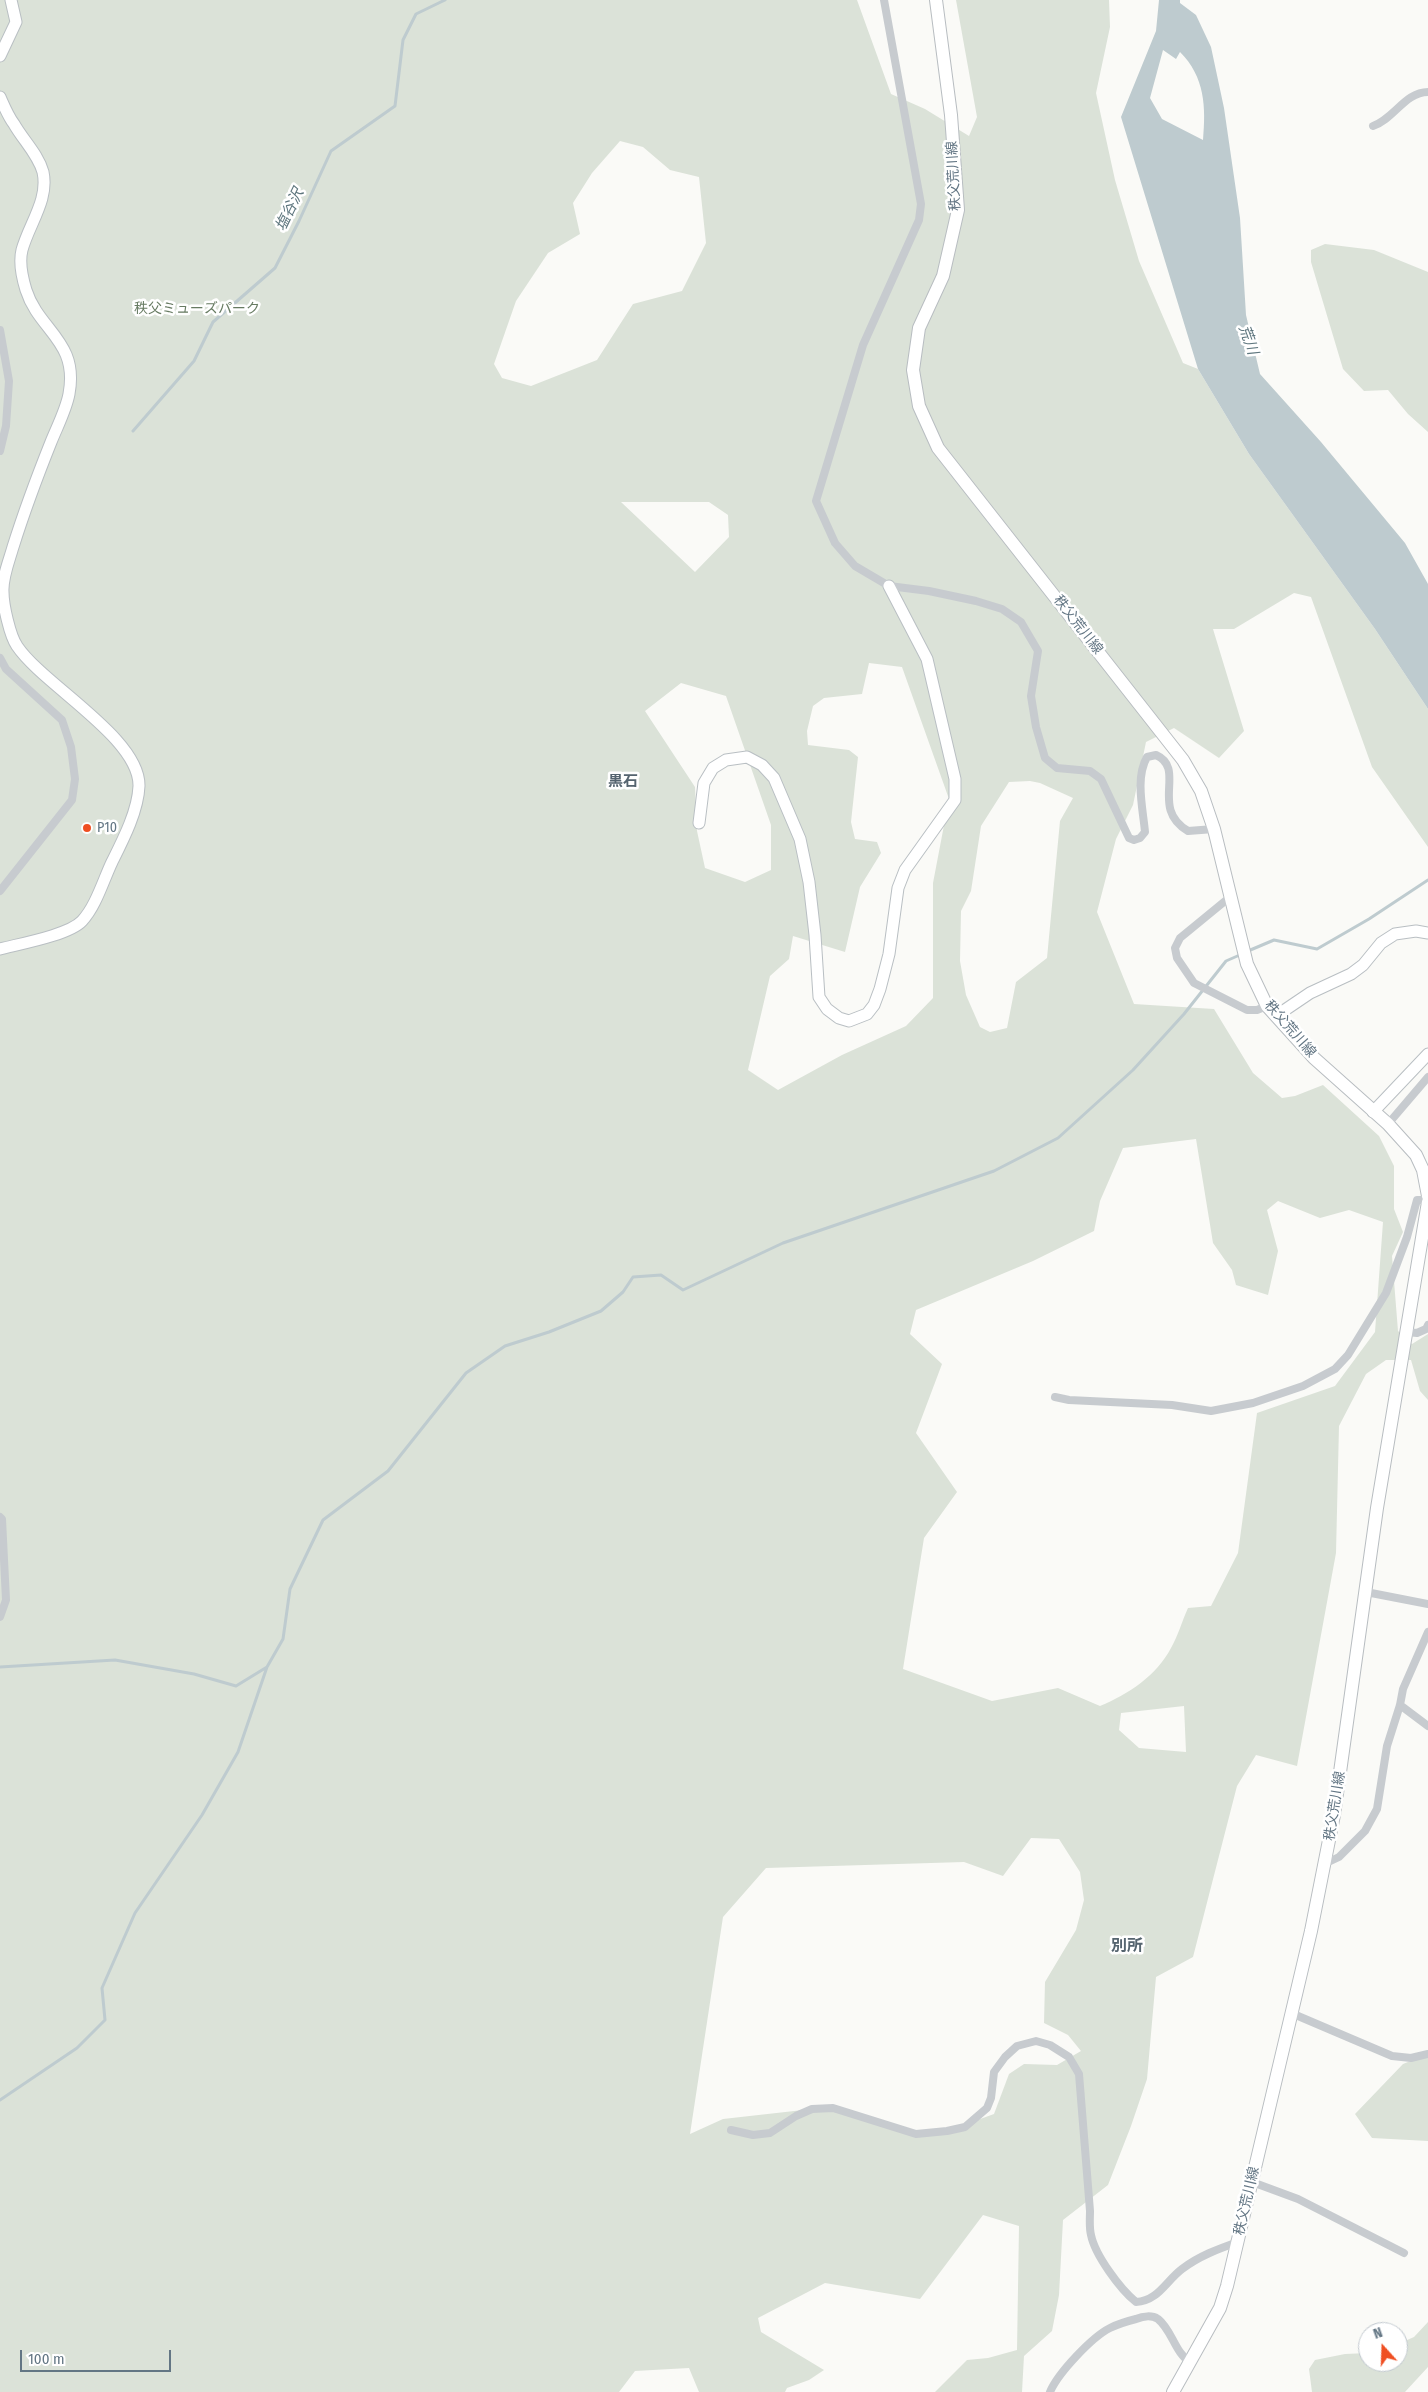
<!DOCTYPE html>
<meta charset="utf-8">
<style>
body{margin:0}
#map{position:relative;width:1428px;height:2392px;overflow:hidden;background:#fafaf7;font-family:"Fira Sans Condensed",sans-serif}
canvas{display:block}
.north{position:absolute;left:1358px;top:2322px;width:50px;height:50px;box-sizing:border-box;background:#fff;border:1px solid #c1c8ce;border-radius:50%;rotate:340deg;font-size:14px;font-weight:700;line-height:20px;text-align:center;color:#637684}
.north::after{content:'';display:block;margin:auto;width:18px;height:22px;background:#ef4f22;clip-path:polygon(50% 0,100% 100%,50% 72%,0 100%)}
.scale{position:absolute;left:20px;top:2350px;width:151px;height:22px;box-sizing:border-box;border:2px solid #637684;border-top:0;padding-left:6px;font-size:15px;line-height:18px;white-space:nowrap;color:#637684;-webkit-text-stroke:4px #fff;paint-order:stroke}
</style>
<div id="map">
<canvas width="1428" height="2392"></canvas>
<div class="north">N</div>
<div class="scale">100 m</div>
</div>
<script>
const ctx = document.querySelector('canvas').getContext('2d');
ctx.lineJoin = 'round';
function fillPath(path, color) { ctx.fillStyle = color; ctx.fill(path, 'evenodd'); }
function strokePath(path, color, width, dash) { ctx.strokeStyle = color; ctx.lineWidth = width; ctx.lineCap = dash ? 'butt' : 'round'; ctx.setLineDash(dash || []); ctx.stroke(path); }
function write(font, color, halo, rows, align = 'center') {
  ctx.font = font + ' "Fira Sans Condensed","Noto Sans JP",sans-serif'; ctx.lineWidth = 5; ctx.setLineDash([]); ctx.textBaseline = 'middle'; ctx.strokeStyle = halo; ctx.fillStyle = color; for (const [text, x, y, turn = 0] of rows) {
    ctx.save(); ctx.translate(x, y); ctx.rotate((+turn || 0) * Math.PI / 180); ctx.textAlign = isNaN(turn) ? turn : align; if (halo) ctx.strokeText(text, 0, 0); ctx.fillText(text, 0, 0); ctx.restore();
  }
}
const green = new Path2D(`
 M0,0H857L891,94L925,109L969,136L977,117L956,0H1109L1110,27L1096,93L1115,180L1139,261L1183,363L1198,369L1249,454L1375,629L1428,709V847L1372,767L1311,597L1294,593L1234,629H1213L1244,731L1219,758L1174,728L1146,742L1133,805L1116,839L1097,912L1134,1004L1214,1009L1253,1073L1282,1098L1295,1096L1323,1085L1379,1136L1394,1166V1209L1403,1232L1392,1256L1398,1331L1412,1344L1428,1334V1400L1420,1391L1411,1360H1386L1366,1374L1339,1426L1336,1553L1297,1766L1256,1755L1237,1786L1193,1957L1156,1977L1147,2079L1131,2126L1108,2185L1063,2220L1059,2295L1052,2331L1024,2356L1022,2392H935L967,2360L988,2358L1017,2350L1019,2226L983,2215L920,2299L825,2283L758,2318L761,2332L824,2370L809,2380L787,2388L785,2392H699L689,2368L635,2371L619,2392H0ZM620,141L643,147L670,170L699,177L706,243L682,291L633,304L597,360L531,386L502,378L494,364L516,301L548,253L580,234L573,203L592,173ZM621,502H709L728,515L729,537L695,572ZM869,663L902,667L949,799L933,883V998L906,1026L842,1055L778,1090L748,1070L770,976L789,959L793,936L845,952L860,887L881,853L877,842L855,839L851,822L858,757L849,750L808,745L807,731L813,706L824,698L862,694ZM681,683L726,696L771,825V870L745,882L705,868L697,831L695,787L645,711ZM1030,781L1040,783L1073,798L1060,821L1047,958L1016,982L1007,1028L990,1032L980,1027L966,995L960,961L961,911L971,891L981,826L1009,782ZM1196,1139L1213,1243L1232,1270L1236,1285L1268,1295L1278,1251L1267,1210L1278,1201L1320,1218L1349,1210L1383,1222L1375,1332L1335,1386L1257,1413L1238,1553L1211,1606L1188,1608C1182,1621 1178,1636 1171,1648C1156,1676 1129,1694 1100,1706L1058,1688L992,1701L903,1669L924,1538L957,1492L916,1433L942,1364L910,1334L916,1310L1033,1261L1094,1231L1100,1201L1123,1148ZM1184,1706L1186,1752L1139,1748L1119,1730L1121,1713ZM1031,1838L1059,1839L1080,1872L1084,1900L1076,1930L1045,1982L1044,2023L1068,2035L1081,2051L1057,2065L1024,2064L1009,2074L994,2114L947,2131L916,2134L817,2107L812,2109L723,2119L690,2134L723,1917L766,1868L964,1862L1003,1876Z
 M1325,244L1374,250L1428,272V432L1408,414L1388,390L1364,391L1343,369L1311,262V250Z
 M1428,2054V2141L1372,2138L1355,2114L1403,2064Z
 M1428,2322V2367L1405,2392H1312L1309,2369L1315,2360L1345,2354L1368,2353V2362H1398V2344L1414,2337Z`);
const water = new Path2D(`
 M1159,0H1180V3L1196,15L1211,47L1224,108L1240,218L1246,315L1260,374L1321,442L1405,543L1428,584V709L1375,629L1249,454L1198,369L1121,117L1156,31ZM1163,50L1176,59L1180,52C1205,77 1206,107 1203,140L1162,119L1150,98Z`);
const stream = new Path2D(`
 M133,431L194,361L213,322L275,268L299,221L331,151L395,106L403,40L416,14L445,0
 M1248,951L1274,940L1317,949L1369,919L1428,880
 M0,1667L115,1660L194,1674L236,1686L267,1667
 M0,2100L77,2048L105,2020L102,1988L135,1913L202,1815L238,1752L267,1667L283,1639L290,1589L323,1520L388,1471L466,1373L505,1346L549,1332L601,1311L623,1292L633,1277L661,1275L683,1290L783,1243L994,1171L1058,1138L1133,1070L1184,1014L1226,961L1242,954`);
const street = new Path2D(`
 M884,0L921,204L919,220L863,345L816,501L835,543L855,566L889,586L929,591L976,601L1002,609L1021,622L1038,651L1031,696L1036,727L1045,758L1057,768L1090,771L1101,779L1129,838L1134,840L1140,838L1145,832C1143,809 1135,778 1147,757L1156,755C1187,769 1149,808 1188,831L1214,829
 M1373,126C1394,119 1405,92 1428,92
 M0,330L9,381L6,426L0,451
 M0,658L6,669L62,720L71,747L75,779L72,800L0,891
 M1230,897L1180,938L1175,948L1177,958L1194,983L1247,1010H1257L1267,1006
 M1388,1124L1428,1077
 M1407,1332L1417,1333L1426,1329L1428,1325
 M1055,1397L1069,1400L1172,1405L1211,1411L1253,1403L1303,1386L1335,1369L1348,1355L1386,1293L1407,1237L1417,1200H1428
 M0,1517L2,1519L6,1600L0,1617
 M1366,1592L1428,1604
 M1400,1705L1428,1726
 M1324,1864L1339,1857L1365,1831L1377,1809L1387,1746L1400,1705L1403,1689L1428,1632
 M1291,2013L1392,2056L1411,2058L1428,2054
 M731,2130L753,2135L770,2133L796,2116L812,2109L833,2108L916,2134L947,2131L965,2127L987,2108L991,2098L994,2072L1005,2057L1017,2046L1036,2041L1050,2045L1069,2057L1079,2074L1090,2211C1090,2219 1089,2227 1091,2235C1095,2255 1120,2289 1136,2302C1158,2301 1166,2281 1182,2269C1199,2256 1218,2249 1238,2242
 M1252,2182L1298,2199L1404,2253
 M1050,2392C1058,2373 1092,2337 1110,2328C1118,2324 1128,2321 1136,2319C1143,2316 1152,2315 1158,2319C1172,2330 1175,2353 1190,2362`);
const secondary = new Path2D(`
 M0,56L16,22L11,0
 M0,97C4,106 8,116 14,124C23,140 38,154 43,172C49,200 29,224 22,250C19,262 22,277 26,290C39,331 79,341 69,394C66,410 57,427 51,442C37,477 24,512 13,547C9,561 2,578 3,592C3,605 10,636 17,646C43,685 140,738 139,786C138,811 123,840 112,862C103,881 96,906 82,921C69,935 19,944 0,949
 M699,823L704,783L713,768L726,760L747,757L762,765L774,778L800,839L809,882L815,935L819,997L827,1009L839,1018L849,1021L867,1014L874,1005L880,989L889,954L898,888L905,870L955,800V779L927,659L889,586
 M1276,1016L1310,993L1351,974L1363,965L1381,943L1395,934L1416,931L1428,933
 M1373,1112L1428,1054`);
const primary = new Path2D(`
 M936,0L951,115L958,210L943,276L919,328L913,370L919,406L938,448L1183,760L1201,791L1214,829L1247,964L1267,1006L1314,1058L1388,1124L1416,1155L1423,1170L1428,1196
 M1173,2392L1220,2308L1227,2286L1311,1931L1334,1815L1377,1508L1428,1202`);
const markers = [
 [87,828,5,"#ef4f22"]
];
const streetNames = [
 ["秩父荒川線",954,176,-93],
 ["秩父荒川線",1078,625,52],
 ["秩父荒川線",1290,1029,49],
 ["秩父荒川線",1335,1806,-81],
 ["秩父荒川線",1247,2201,-77]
];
const parkNames = [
 ["秩父ミューズパーク",197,309]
];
const poiNames = [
 ["P10",97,828]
];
const waterNames = [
 ["塩谷沢",290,210,-64],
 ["荒川",1248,340,70]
];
const neighbourhoodNames = [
 ["黒石",623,782]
];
const quarterNames = [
 ["別所",1127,1947]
];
fillPath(green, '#dbe2d8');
fillPath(water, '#becbcf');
strokePath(stream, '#becbcf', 3);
strokePath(secondary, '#b9bfc3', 13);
strokePath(primary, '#b8bdc1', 14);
strokePath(street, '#c7cbcf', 8);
strokePath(secondary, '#fff', 11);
strokePath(primary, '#fff', 12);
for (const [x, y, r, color] of markers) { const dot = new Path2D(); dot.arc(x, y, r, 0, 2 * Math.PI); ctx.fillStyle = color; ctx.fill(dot); strokePath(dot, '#fff', 2); }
write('14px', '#637684', '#fff', streetNames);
write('14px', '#677b62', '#fff', parkNames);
write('14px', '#637684', '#fff', poiNames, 'left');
write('italic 15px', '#5e767e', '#fff', waterNames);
write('bold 15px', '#55646f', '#fff', neighbourhoodNames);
write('bold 16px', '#55646f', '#fff', quarterNames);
</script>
